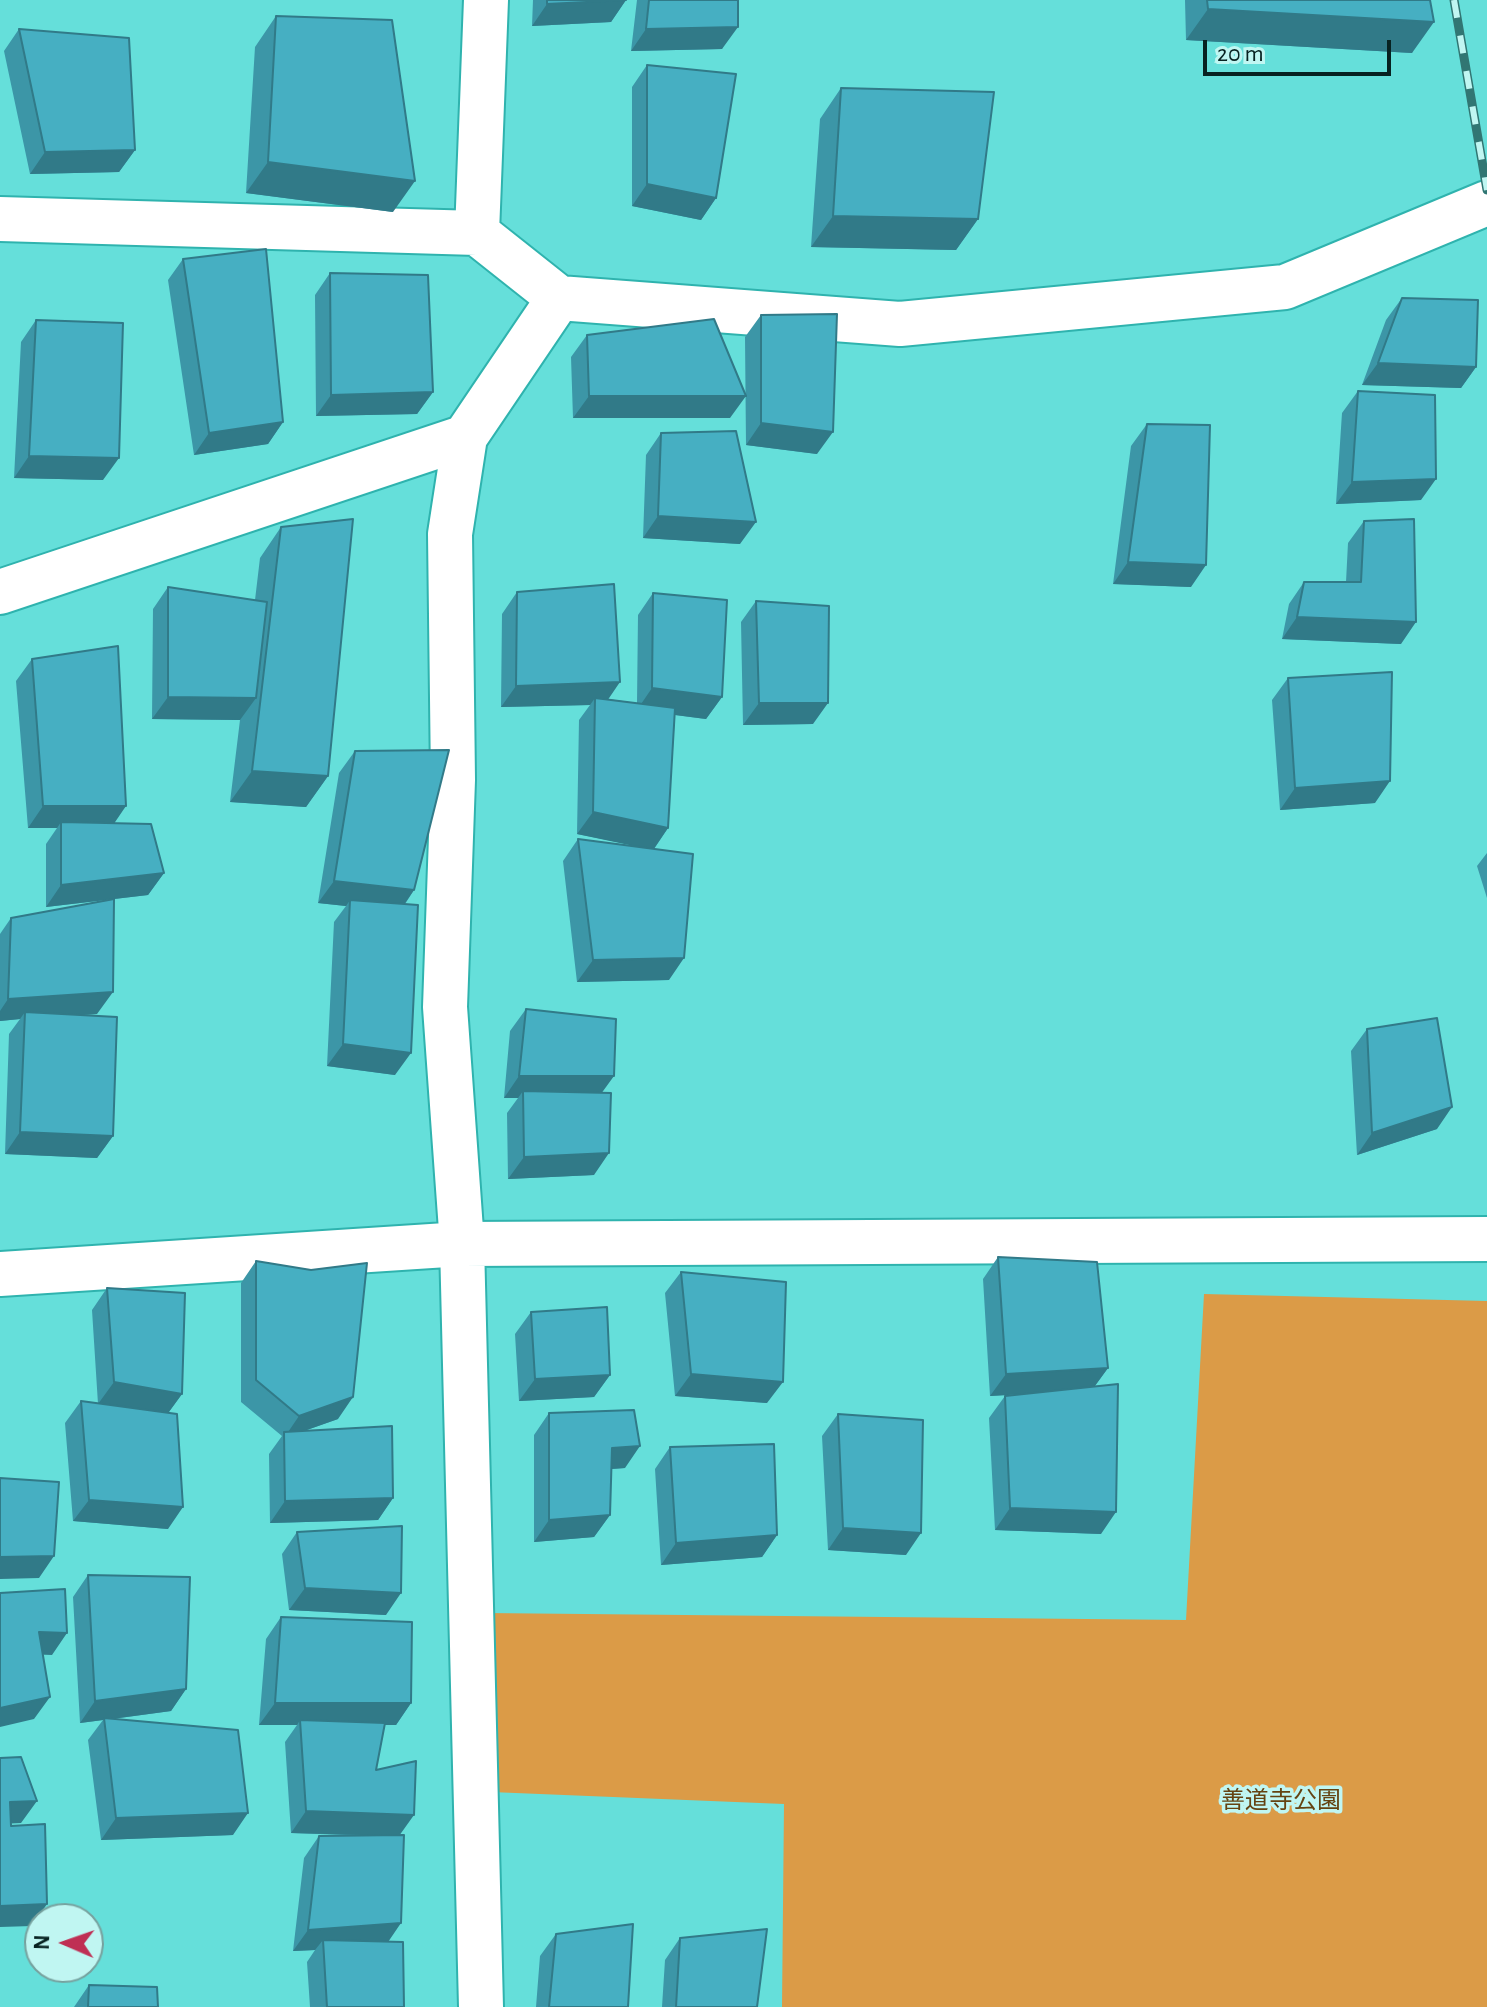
<!DOCTYPE html>
<meta charset="utf-8">
<style>
body{margin:0}
#map{position:relative;width:1487px;height:2007px;overflow:hidden;background:#65dfda;font-family:"Alegreya Sans",sans-serif}
canvas{display:block}
.north{position:absolute;left:24px;top:1903px;width:80px;height:80px;box-sizing:border-box;background:#c0f6f2;border:2px solid #76a19e;border-radius:50%;rotate:272deg;font-size:22px;font-weight:700;line-height:32px;text-align:center;color:#072221}
.north::after{content:'';display:block;margin:auto;width:28px;height:36px;background:#bf2f54;clip-path:polygon(50% 0,100% 100%,50% 72%,0 100%)}
.scale{position:absolute;left:1203px;top:40px;width:188px;height:36px;box-sizing:border-box;border:4px solid #072221;border-top:0;padding-left:10px;font-size:24px;line-height:28px;white-space:nowrap;color:#072221;-webkit-text-stroke:6px #c0f6f2;paint-order:stroke}
</style>
<div id="map">
<canvas width="1487" height="2007"></canvas>
<div class="north">N</div>
<div class="scale">20 m</div>
</div>
<script>
const ctx = document.querySelector('canvas').getContext('2d');
ctx.lineJoin = 'round';
function fillPath(path, color) { ctx.fillStyle = color; ctx.fill(path, 'evenodd'); }
function strokePath(path, color, width, dash) { ctx.strokeStyle = color; ctx.lineWidth = width; ctx.lineCap = dash ? 'butt' : 'round'; ctx.setLineDash(dash || []); ctx.stroke(path); }
function write(font, color, halo, rows, align = 'center') {
  ctx.font = font + ' "Alegreya Sans","Noto Sans JP",sans-serif'; ctx.lineWidth = 7; ctx.setLineDash([]); ctx.textBaseline = 'middle'; ctx.strokeStyle = halo; ctx.fillStyle = color; for (const [text, x, y, turn = 0] of rows) {
    ctx.save(); ctx.translate(x, y); ctx.rotate((+turn || 0) * Math.PI / 180); ctx.textAlign = isNaN(turn) ? turn : align; if (halo) ctx.strokeText(text, 0, 0); ctx.fillText(text, 0, 0); ctx.restore();
  }
}
const green = new Path2D(`
 M1204,1294L1487,1301V2007H782L784,1804L491,1792L484,1613L1186,1620Z`);
const street = new Path2D(`
 M0,219L477,233L559,298L900,324L1285,287L1487,203
 M477,233L486,0
 M0,592L465,437
 M0,1274L462,1244L1487,1239
 M481,2007L462,1244L445,1007L453,780L450,534L465,437L559,298`);
const rail = new Path2D(`
 M1454,0L1487,190`);
const wall = new Path2D(`
 M533,0H626L611,22L532,26Z
 M637,0H738L722,49L631,51Z
 M1185,0H1430L1412,53L1186,40Z
 M276,16L393,212L246,193L255,47Z
 M19,29L135,150L119,172L30,174L4,51Z
 M647,65L716,198L701,220L632,206V87Z
 M841,88L978,219L956,250L811,247L820,119Z
 M183,259L283,422L268,444L194,455L168,280Z
 M330,273L433,392L417,414L316,416L315,295Z
 M1402,298L1476,367L1461,388L1362,385L1386,320Z
 M761,315L817,454L746,445L745,337Z
 M36,320L103,480L14,478L21,342Z
 M587,335L730,418H573L571,357Z
 M1358,391L1421,500L1336,504L1342,413Z
 M1147,424L1191,587L1113,584L1131,446Z
 M661,433L740,544L643,538L646,455Z
 M1364,521L1401,644L1282,639L1289,604L1304,582H1346L1348,543Z
 M281,527L328,776L306,807L230,802L240,720L152,719L153,609L168,587L255,600L260,558Z
 M517,592L608,699L637,703L638,615L653,593L722,697L706,719L675,715L668,828L654,849L669,980L577,982L563,861L578,839L637,846L577,834L579,720L590,705L501,707L502,614Z
 M756,601L813,724L743,725L741,622Z
 M32,659L115,823L164,873L148,895L46,907V844L57,828H28L16,681Z
 M1288,678L1375,803L1280,810L1272,700Z
 M355,751L414,890L405,904L395,1075L327,1066L334,922L346,906L318,903L339,773Z
 M1487,853V898L1477,866Z
 M11,918L97,1014L78,1015L113,1136L97,1158L5,1154L9,1034L20,1019L0,1021V934Z
 M526,1009L602,1093L594,1175L508,1179L507,1113L518,1098H504L510,1031Z
 M1367,1029L1437,1129L1357,1155L1351,1051Z
 M998,1257L1108,1368L1094,1387L1101,1534L995,1530L989,1418L1005,1396L1040,1393L990,1396L983,1279Z
 M256,1261L311,1270L338,1419L304,1431L393,1498L378,1520L270,1523L269,1454L282,1436L241,1402V1283Z
 M681,1272L767,1403L675,1396L665,1293Z
 M107,1288L182,1394L168,1413V1529L73,1521L65,1423L81,1401L98,1404L92,1310Z
 M531,1312L610,1375L594,1397L519,1401L515,1334Z
 M549,1413L625,1468L611,1469L610,1515L594,1537L534,1542V1435Z
 M838,1414L906,1555L828,1550L822,1436Z
 M670,1447L777,1535L762,1557L661,1565L655,1469Z
 M297,1532L386,1615L289,1610L282,1554Z
 M88,1575L186,1689L171,1711L112,1719L233,1835L101,1840L88,1740L103,1720L80,1723L73,1597Z
 M281,1617L411,1703L396,1725H385L376,1770L400,1835L388,1942L404,2007H310L307,1962L315,1950L293,1951L304,1858L319,1836H374L291,1833L285,1742L297,1725H259L266,1639Z
 M556,1934L628,2007H536L540,1956Z
 M680,1938L757,2007H662L665,1960Z
 M89,1985L158,2007H74Z`);
const shadedWall = new Path2D(`
 M626,0L611,22L532,26L547,4Z
 M1208,9L1434,22L1412,53L1186,40Z
 M738,27L722,49L631,51L646,29Z
 M135,150L119,172L30,174L45,152Z
 M268,162L415,181L393,212L246,193Z
 M647,184L716,198L701,220L632,206Z
 M833,216L978,219L956,250L811,247Z
 M1378,363L1476,367L1461,388L1362,385Z
 M433,392L417,414L316,416L331,395Z
 M589,396H746L730,418H573Z
 M283,422L268,444L194,455L209,433Z
 M761,423L833,432L817,454L746,445Z
 M29,456L119,458L103,480L14,478Z
 M1436,479L1421,500L1336,504L1352,482Z
 M658,516L756,522L740,544L643,538Z
 M1128,562L1206,565L1191,587L1113,584Z
 M1297,617L1416,622L1401,644L1282,639Z
 M620,682L605,704L595,698L590,705L501,707L516,686Z
 M652,688L722,697L706,719L637,710Z
 M168,697L256,698L240,720L152,719Z
 M759,703H828L813,724L743,725Z
 M252,771L328,776L306,807L230,802Z
 M1390,781L1375,803L1280,810L1295,788Z
 M43,806H126L111,828L61,822L57,828H28Z
 M593,812L668,828L653,850L577,834Z
 M164,873L148,895L46,907L61,885Z
 M334,881L414,890L399,912L350,900L346,906L318,903Z
 M684,958L669,980L577,982L593,960Z
 M113,992L97,1014L24,1019L25,1012L20,1019L0,1021V1011L8,999Z
 M343,1044L411,1053L395,1075L327,1066Z
 M519,1076H614L598,1098L523,1091L518,1098H504Z
 M1452,1107L1437,1129L1357,1155L1372,1133Z
 M20,1132L113,1136L97,1158L5,1154Z
 M609,1153L594,1175L508,1179L524,1157Z
 M1108,1368L1092,1390L990,1396L1006,1374Z
 M691,1374L783,1382L767,1403L675,1396Z
 M610,1375L594,1397L519,1401L535,1379Z
 M114,1382L182,1394L166,1416L98,1404Z
 M353,1397L338,1419L284,1438L299,1416Z
 M640,1446L625,1468L597,1470L612,1448Z
 M393,1498L378,1520L270,1523L285,1501Z
 M89,1500L183,1507L168,1529L73,1521Z
 M1010,1508L1116,1512L1101,1534L995,1530Z
 M610,1515L594,1537L534,1542L549,1520Z
 M843,1528L921,1533L906,1555L828,1550Z
 M777,1535L762,1557L661,1565L676,1543Z
 M54,1556L39,1578L0,1579V1557Z
 M305,1588L401,1593L386,1615L289,1610Z
 M39,1632L67,1633L52,1655L24,1654Z
 M186,1689L171,1711L104,1720V1718L103,1720L80,1723L95,1701Z
 M50,1697L34,1719L0,1727V1708Z
 M275,1703H411L396,1725H301L300,1720L297,1725H259Z
 M37,1801L21,1823L0,1824L10,1802Z
 M306,1811L414,1815L399,1836L291,1833Z
 M248,1813L233,1835L101,1840L116,1818Z
 M47,1904L32,1926L0,1927V1906Z
 M401,1923L386,1945L323,1940L315,1950L293,1951L308,1930Z`);
const building = new Path2D(`
 M547,0H626L547,4Z
 M649,0H738V27L646,29Z
 M1207,0H1430L1434,22L1208,9Z
 M276,16L392,20L415,181L268,162Z
 M19,29L129,38L135,150L45,152Z
 M647,65L736,74L716,198L647,184Z
 M841,88L994,92L978,219L833,216Z
 M266,249L283,422L209,433L183,259Z
 M330,273L428,275L433,392L331,395Z
 M1402,298L1478,300L1476,367L1378,363Z
 M837,314L833,432L761,423V315Z
 M714,319L746,396H589L587,335Z
 M36,320L123,323L119,458L29,456Z
 M1358,391L1435,395L1436,479L1352,482Z
 M1147,424L1210,425L1206,565L1128,562Z
 M736,431L756,522L658,516L661,433Z
 M353,519L328,776L252,771L281,527Z
 M1414,519L1416,622L1297,617L1304,582H1361L1364,521Z
 M614,584L620,682L516,686L517,592Z
 M168,587L267,602L256,698L168,697Z
 M653,593L727,600L722,697L652,688Z
 M756,601L829,606L828,703H759Z
 M118,646L126,806H43L32,659Z
 M1392,672L1390,781L1295,788L1288,678Z
 M595,698L675,708L668,828L593,812Z
 M449,750L414,890L334,881L355,751Z
 M61,822L151,824L164,873L61,885Z
 M578,839L693,854L684,958L593,960Z
 M114,899L113,992L8,999L11,918Z
 M350,900L418,905L411,1053L343,1044Z
 M526,1009L616,1019L614,1076H519Z
 M25,1012L117,1017L113,1136L20,1132Z
 M1437,1018L1452,1107L1372,1133L1367,1029Z
 M523,1091L611,1093L609,1153L524,1157Z
 M998,1257L1097,1262L1108,1368L1006,1374Z
 M256,1261L311,1270L367,1263L353,1397L299,1416L256,1380Z
 M681,1272L786,1282L783,1382L691,1374Z
 M107,1288L185,1293L182,1394L114,1382Z
 M607,1307L610,1375L535,1379L531,1312Z
 M1118,1384L1116,1512L1010,1508L1005,1396Z
 M81,1401L177,1414L183,1507L89,1500Z
 M634,1410L640,1446L612,1448L610,1515L549,1520V1413Z
 M838,1414L923,1420L921,1533L843,1528Z
 M392,1426L393,1498L285,1501L284,1432Z
 M774,1444L777,1535L676,1543L670,1447Z
 M0,1478L59,1482L54,1556L0,1557Z
 M402,1526L401,1593L305,1588L297,1532Z
 M88,1575L190,1577L186,1689L95,1701Z
 M65,1589L67,1633L39,1632L50,1697L0,1708V1593Z
 M281,1617L412,1622L411,1703H275Z
 M104,1718L238,1730L248,1813L116,1818Z
 M300,1720L385,1723L376,1770L416,1761L414,1815L306,1811Z
 M21,1757L37,1801L10,1802L11,1826L45,1824L47,1904L0,1906V1758Z
 M404,1835L401,1923L308,1930L319,1836Z
 M633,1924L628,2007H549L556,1934Z
 M767,1929L757,2007H676L680,1938Z
 M323,1940L403,1942L404,2007H327Z
 M89,1985L157,1987L158,2007H88Z`);
const parkNames = [
 ["善道寺公園",1281,1801]
];
fillPath(green, '#db9b47');
strokePath(street, '#2fb3ae', 48);
strokePath(street, '#fff', 44);
strokePath(rail, '#317673', 9);
strokePath(rail, '#c0f6f2', 6, [18]);
fillPath(wall, '#3c96a7');
fillPath(shadedWall, '#317a88');
fillPath(building, '#46afc2');
strokePath(building, '#317a88', 2);
write('24px', '#654312', '#c0f6f2', parkNames);
</script>
